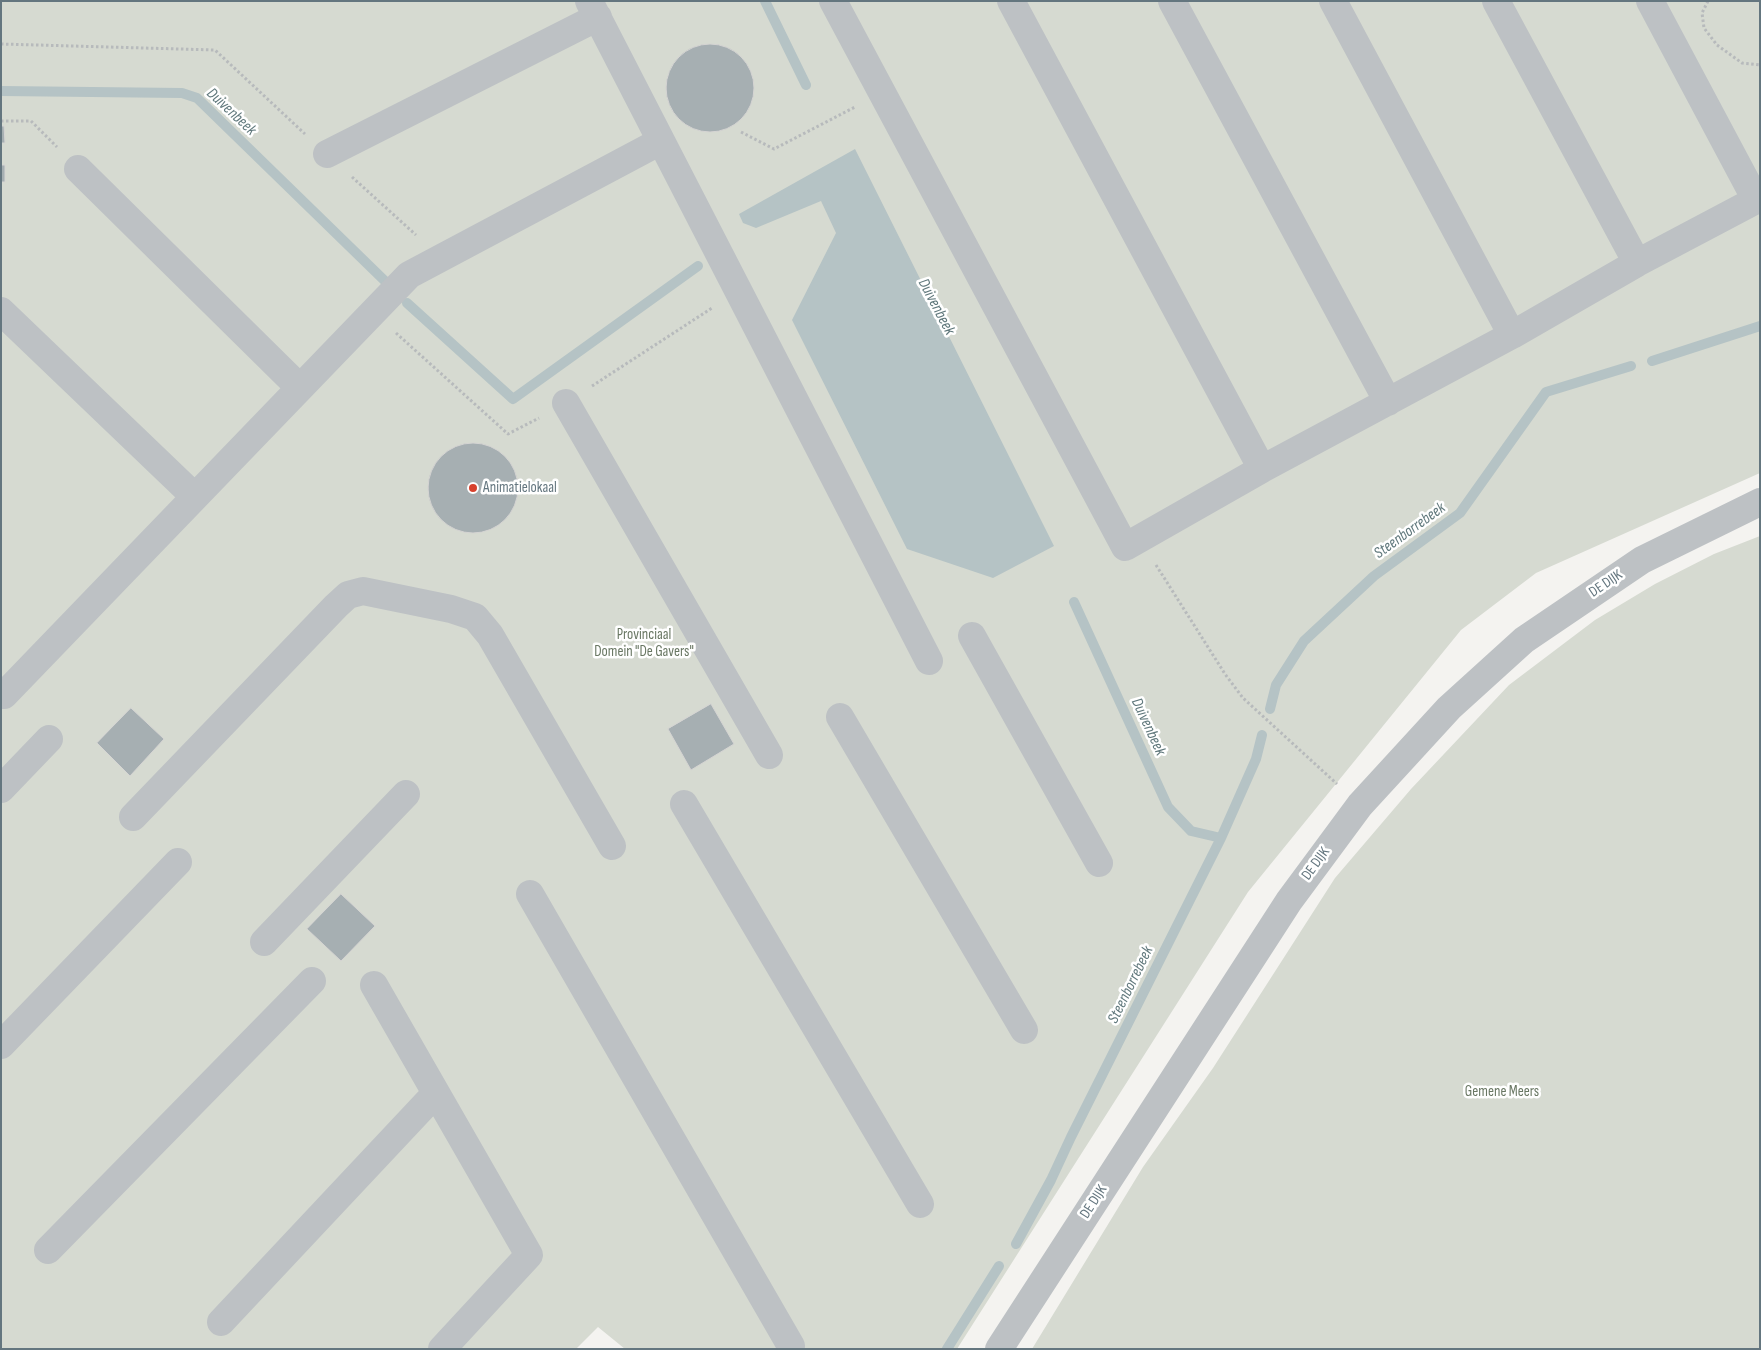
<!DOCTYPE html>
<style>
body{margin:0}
#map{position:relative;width:1761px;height:1350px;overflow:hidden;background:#f4f3f0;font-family:"Sofia Sans Condensed",sans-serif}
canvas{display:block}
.frame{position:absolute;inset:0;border:2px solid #64767f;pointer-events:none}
</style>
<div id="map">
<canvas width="1761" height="1350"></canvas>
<div class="frame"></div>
</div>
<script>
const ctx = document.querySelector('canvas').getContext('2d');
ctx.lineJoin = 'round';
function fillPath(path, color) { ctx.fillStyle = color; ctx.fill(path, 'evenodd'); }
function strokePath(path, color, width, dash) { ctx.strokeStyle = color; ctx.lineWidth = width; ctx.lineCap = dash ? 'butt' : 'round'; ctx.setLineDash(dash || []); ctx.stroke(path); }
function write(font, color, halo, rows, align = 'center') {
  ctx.font = font + ' "Sofia Sans Condensed",sans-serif'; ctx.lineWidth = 5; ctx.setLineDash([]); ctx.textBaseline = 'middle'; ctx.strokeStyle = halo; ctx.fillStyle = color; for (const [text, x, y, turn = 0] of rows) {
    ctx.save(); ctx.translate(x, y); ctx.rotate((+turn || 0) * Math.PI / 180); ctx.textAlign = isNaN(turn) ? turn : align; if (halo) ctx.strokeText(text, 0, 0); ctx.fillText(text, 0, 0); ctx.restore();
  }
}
const green = new Path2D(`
 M1,1H1760V473L1536,573L1461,630L1248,892L957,1349H625L598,1327L576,1349H4L1,1347Z
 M1760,536V1349H1032L1143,1167L1213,1068L1335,878L1411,789L1509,685L1595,620L1655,584L1714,554Z`);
const water = new Path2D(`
 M855,149L1054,546L993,578L907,549L792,320L836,233L821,201L756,228L743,223L739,214Z`);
const stream = new Path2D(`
 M765,1L806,85
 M1,91L182,93L197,98L387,283
 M407,303L513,399L698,266
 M1652,361L1760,326
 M1074,602L1168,807L1191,831L1221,838
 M1270,709L1276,685L1304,641L1374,576L1460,513L1546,392L1631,366
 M1016,1244L1051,1180L1071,1137L1221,838L1256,759L1262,735
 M947,1349L999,1266`);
const building = new Path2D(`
 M666 88a44 44 0 1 1 88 0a44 44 0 1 1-88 0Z
 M1,126H4L5,143H1Z
 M1,165H5V182H1Z
 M428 488a45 45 0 1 1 90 0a45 45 0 1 1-90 0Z
 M711,704L734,744L691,770L668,729Z
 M131,708L164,739L130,776L97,743Z
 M341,894L375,926L341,961L307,929Z`);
const path = new Path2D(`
 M1708,1L1702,13L1704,28L1717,45L1742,63L1760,65
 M1,44L215,50L305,134
 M1,121H31L57,147
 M741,132L774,149L855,107
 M352,177L416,235
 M396,333L508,434L539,418
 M592,386L712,308
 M1156,565L1225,674L1243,698L1337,784`);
const minor = new Path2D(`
 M589,1L929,661
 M833,1L1125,547L1262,469L1512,335L1637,263L1756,200L1650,1
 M1011,1L1262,469
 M1172,1L1388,402
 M1333,1L1512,335
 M1496,1L1637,263
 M327,154L598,17
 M78,169L300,388
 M1,311L194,496
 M566,403L769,755
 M972,636L1099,863
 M4,695L409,275L661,141
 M840,717L1024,1030
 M1,789L49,739
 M684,804L920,1204
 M133,817L336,606L348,595L363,591L451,609L475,617L490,635L612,846
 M530,894L791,1346
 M264,942L406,794
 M374,985L529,1255L442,1349
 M1,1045L178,862
 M48,1250L312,981
 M221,1322L436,1093
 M999,1349L1289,901L1360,805L1449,708L1524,640L1642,560L1760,502`);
const markers = [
 [473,488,5,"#d7412d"]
];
const poiNames = [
 ["Animatielokaal",483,488]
];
const streetNames = [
 ["DE DIJK",1606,584,-34],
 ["DE DIJK",1316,864,-54],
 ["DE DIJK",1094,1202,-57]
];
const parkNames = [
 ["Provinciaal",644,635],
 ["Domein \"De Gavers\"",644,652],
 ["Gemene Meers",1502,1092]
];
const waterNames = [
 ["Duivenbeek",231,112,43],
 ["Duivenbeek",936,307,62],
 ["Steenborrebeek",1410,531,-36],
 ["Duivenbeek",1148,727,65],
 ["Steenborrebeek",1131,985,-64]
];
fillPath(green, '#d6dad1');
fillPath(water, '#b5c3c5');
strokePath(stream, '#b5c3c5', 10);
fillPath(building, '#a6afb2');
strokePath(building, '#d5d4d3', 1);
strokePath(path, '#b7babc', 3, [2.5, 2.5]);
strokePath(minor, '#bdc1c4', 28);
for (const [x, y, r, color] of markers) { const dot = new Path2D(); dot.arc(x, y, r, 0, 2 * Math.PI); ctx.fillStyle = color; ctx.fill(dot); strokePath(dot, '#fff', 2); }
write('15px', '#64767f', '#fff', poiNames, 'left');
write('15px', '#64767f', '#fff', streetNames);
write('15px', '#697763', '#fff', parkNames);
write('italic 16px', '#60787c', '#fff', waterNames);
</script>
